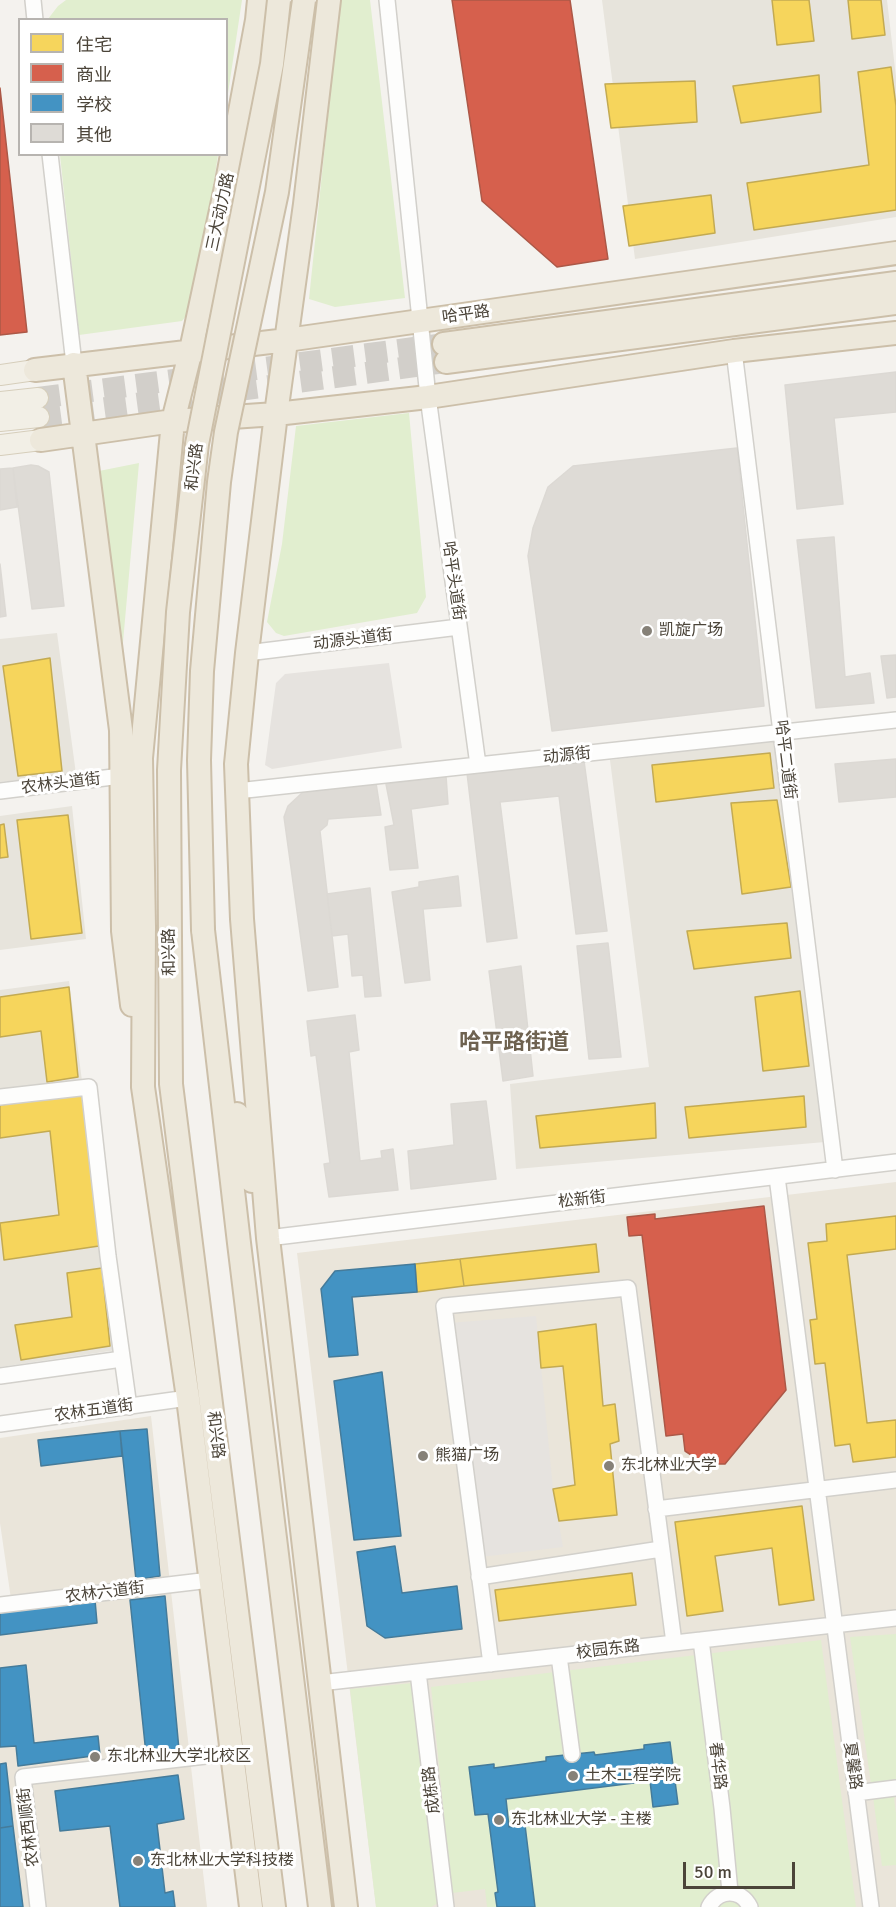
<!DOCTYPE html>
<meta charset="utf-8">
<style>
body{margin:0}
#map{position:relative;width:896px;height:1907px;overflow:hidden;background:#f4f2ee;font-family:Signika,"Noto Sans SC",sans-serif}
canvas{display:block}
.legend{position:absolute;left:18px;top:18px;width:210px;height:138px;box-sizing:border-box;background:#fff;border:2px solid #b7b4b0;margin:0;padding:8px 10px;list-style:none;font-size:18px;color:#4b4439}
.legend li{display:flex;align-items:center;gap:12px;height:30px}
.legend b{width:30px;border:2px solid #b7b4b0}
.scale{position:absolute;left:683px;top:1862px;width:112px;height:27px;box-sizing:border-box;border:3px solid #4b4439;border-top:0;padding-left:8px;font-size:18px;line-height:21px;white-space:nowrap;color:#4b4439;-webkit-text-stroke:4px #fff;paint-order:stroke}
</style>
<div id="map">
<canvas width="896" height="1907"></canvas>
<ul class="legend">
<li><b style="height:16px;background:#f6d55c"></b>住宅</li>
<li><b style="height:16px;background:#d6604d"></b>商业</li>
<li><b style="height:16px;background:#4393c3"></b>学校</li>
<li><b style="height:16px;background:#dedbd6"></b>其他</li>
</ul>
<div class="scale">50 m</div>
</div>
<script>
const ctx = document.querySelector('canvas').getContext('2d');
ctx.lineJoin = 'round';
function fillPath(path, color) { ctx.fillStyle = color; ctx.fill(path, 'evenodd'); }
function strokePath(path, color, width, dash) { ctx.strokeStyle = color; ctx.lineWidth = width; ctx.lineCap = dash ? 'butt' : 'round'; ctx.setLineDash(dash || []); ctx.stroke(path); }
function write(font, color, halo, rows, align = 'center') {
  ctx.font = font + ' Signika,"Noto Sans SC",sans-serif'; ctx.lineWidth = 6; ctx.setLineDash([]); ctx.textBaseline = 'middle'; ctx.strokeStyle = halo; ctx.fillStyle = color; for (const [text, x, y, turn = 0] of rows) {
    ctx.save(); ctx.translate(x, y); ctx.rotate((+turn || 0) * Math.PI / 180); ctx.textAlign = isNaN(turn) ? turn : align; if (halo) ctx.strokeText(text, 0, 0); ctx.fillText(text, 0, 0); ctx.restore();
  }
}
const residential = new Path2D(`
 M602,0H887L896,77V217L635,259Z
 M57,633L76,774L0,782V639Z
 M777,740L825,1142L516,1169L510,1084L649,1067L610,760Z
 M72,806L86,939L0,950V816Z
 M69,981L117,1350L0,1367V990Z`);
const education = new Path2D(`
 M896,1182V1907H376L297,1253Z
 M151,1416L207,1907H0V1608L12,1606L0,1523V1438Z`);
const green = new Path2D(`
 M66,0H242L227,100L226,20L48,19L58,6Z
 M340,0H370L405,298L335,307L309,299Z
 M60,155H218L195,305L182,321L79,335Z
 M409,413L426,597L417,613L284,636L276,633L267,622L282,544L296,426Z
 M139,463L118,698L89,473Z
 M896,1634V1781L871,1784L850,1637Z
 M821,1640L856,1907H487L485,1889L452,1893L431,1687Z
 M413,1683L440,1902L431,1907H376L350,1689Z
 M896,1793V1797L894,1798L896,1814V1865L882,1866L873,1796Z`);
const parking = new Path2D(`
 M389,663L402,748L272,769L265,765L276,683L285,674Z
 M536,1316L553,1489L563,1547L481,1557L449,1323Z`);
const homes = new Path2D(`
 M772,0H809L814,41L777,45Z
 M848,0H881L885,35L852,39Z
 M891,67L896,106V210L754,230L747,183L869,165L858,72Z
 M819,75L821,112L741,123L733,86Z
 M695,81L697,122L611,128L605,84Z
 M711,195L715,233L629,246L623,206Z
 M50,658L62,771L18,776L3,666Z
 M770,753L774,788L656,802L652,765Z
 M777,800L791,887L742,894L731,803Z
 M68,815L82,933L31,939L17,820Z
 M4,824L8,857L0,858V825Z
 M787,923L791,958L694,969L687,931Z
 M69,987L78,1077L47,1082L41,1031L0,1037V997Z
 M800,991L809,1066L763,1071L755,997Z
 M83,1094L99,1246L4,1260L0,1223L59,1215L50,1131L0,1138V1105Z
 M804,1096L806,1127L689,1138L685,1107Z
 M655,1103L656,1138L540,1148L536,1116Z
 M896,1216V1249L847,1255L867,1423L896,1420V1457L853,1462L850,1444L835,1446L825,1363L815,1364L810,1320L817,1319L808,1243L827,1241L826,1224Z
 M596,1244L599,1272L464,1286L460,1259Z
 M460,1259L464,1286L417,1292L415,1264Z
 M102,1268L110,1346L21,1360L15,1325L72,1317L67,1273Z
 M596,1324L603,1406L615,1404L619,1441L610,1444L617,1515L559,1521L553,1489L575,1485L563,1366L541,1368L538,1332Z
 M802,1506L814,1600L779,1605L772,1548L715,1556L723,1611L687,1616L675,1522Z
 M632,1573L636,1605L499,1621L495,1590Z`);
const shops = new Path2D(`
 M452,0H570L608,259L557,267L482,201Z
 M0,88L27,332L0,335Z
 M764,1206L786,1390L725,1464H705L685,1451L683,1434L666,1436L642,1235L629,1236L627,1217L655,1214V1219Z`);
const schools = new Path2D(`
 M415,1264L417,1292L352,1297L358,1355L329,1357L321,1289L335,1271Z
 M382,1372L401,1536L354,1540L334,1381Z
 M147,1429L160,1576L136,1580L120,1431Z
 M120,1431L122,1456L41,1466L38,1440Z
 M395,1546L402,1593L457,1586L462,1629L385,1638L367,1626L357,1552Z
 M165,1596L179,1750L146,1754L130,1600Z
 M95,1600L97,1623L0,1635V1611Z
 M26,1665L34,1743L98,1736L100,1755L18,1766L16,1746L0,1747V1668Z
 M670,1742L678,1804L653,1807L650,1781L506,1799L509,1827L525,1825L535,1907H497L495,1893L498,1892L488,1814L475,1815L469,1767L494,1764V1768L546,1761V1757L594,1752L595,1755L644,1749V1745Z
 M6,1763L13,1826L0,1828V1764Z
 M178,1775L184,1819L157,1824L165,1893L173,1891L175,1907H120L110,1826L60,1831L55,1791Z
 M13,1826L23,1907H0V1828Z`);
const building = new Path2D(`
 M896,372V412L834,418L843,504L797,509L785,385Z
 M737,448L764,706L552,731L528,556L533,528L548,487L573,466Z
 M31,465L38,466L49,472L64,606L32,609L13,468Z
 M13,468L17,507L0,510V469Z
 M834,537L845,677L870,673L874,703L816,708L797,540Z
 M0,564L6,616L0,617Z
 M896,655V697L887,698L881,656Z
 M896,759V797L839,802L835,764Z
 M584,761L607,931L576,934L559,796L500,802L517,938L487,942L467,773Z
 M446,776L448,804L411,809L418,868L390,870L385,827L394,825L386,784Z
 M376,783L381,815L328,819L327,825L320,831L338,987L308,991L284,817L288,806L303,792L320,787Z
 M458,876L461,906L423,909L430,980L405,983L392,892L419,887V882Z
 M370,888L381,996L365,997L363,975L352,976L348,934L332,936L327,894Z
 M608,943L621,1057L589,1059L577,946Z
 M521,966L533,1076L503,1081L489,971Z
 M355,1015L359,1050L349,1052L360,1161L382,1158L381,1151L393,1149L398,1190L329,1197L324,1164L330,1163L316,1055L311,1056L307,1021Z
 M486,1101L496,1179L411,1189L408,1151L454,1145L451,1104Z`);
const highwayTunnel = new Path2D(`
 M38,398L444,344
 M39,417L446,362`);
const minor = new Path2D(`
 M33,0L35,20
 M387,0L428,397L478,765
 M50,154L74,364
 M734,351L835,1170
 M247,653L459,627
 M0,791L121,776
 M237,791L896,720
 M0,1097L89,1087L108,1256L129,1407
 M777,1177L871,1907
 M268,1238L896,1162
 M0,1376L122,1359
 M0,1424L188,1398
 M656,1509L896,1480
 M479,1577L661,1549
 M0,1605L210,1580
 M701,1640L722,1808L730,1892
 M559,1656L572,1754
 M491,1664L444,1306L628,1288L674,1643
 M418,1672L446,1907
 M320,1683L896,1618
 M856,1793L896,1788
 M38,1907L23,1777L232,1753
 M709,1907C718,1889 741,1888 750,1907`);
const major = new Path2D(`
 M0,375L35,370
 M0,402L38,398
 M0,421L39,417
 M0,445L41,440`);
const highway = new Path2D(`
 M329,0L305,204L276,414L247,653L236,764L242,919L268,1238L346,1907
 M444,344L896,283
 M446,362L896,303
 M74,364L121,730L123,931L132,1005
 M35,370L287,340L896,253
 M41,440L173,421L276,414L428,397L734,351L896,333
 M203,930L239,1243L320,1907
 M170,938L171,1084L274,1907
 M237,1114L252,1181
 M251,1907L188,1398L143,1087L144,927L141,758L173,421L191,350L226,187L257,20L259,0`);
const highwayBridge = new Path2D(`
 M203,930L199,760L202,671L219,482L226,432L277,192L304,0
 M170,938L169,770L178,612L197,444L272,64L279,0`);
const markers = [
 [647,631,6,"#868178"],
 [423,1456,6,"#868178"],
 [609,1466,6,"#868178"],
 [95,1757,6,"#868178"],
 [573,1776,6,"#868178"],
 [499,1820,6,"#868178"],
 [138,1861,6,"#868178"]
];
const streetNames = [
 ["三大动力路",221,212,-78],
 ["哈平路",466,315,-8],
 ["和兴路",195,467,-83],
 ["哈平头道街",453,581,82],
 ["动源头道街",353,640,-7],
 ["动源街",567,756,-6],
 ["哈平二道街",785,760,83],
 ["农林头道街",61,784,-7],
 ["和兴路",170,952,-91],
 ["松新街",582,1200,-7],
 ["农林五道街",94,1411,-8],
 ["和兴路",215,1435,83],
 ["农林六道街",105,1593,-7],
 ["校园东路",608,1650,-7],
 ["春华路",717,1766,83],
 ["夏馨路",852,1766,82],
 ["成栋路",432,1790,-97],
 ["农林西顺街",29,1827,-97]
];
const poiNames = [
 ["凯旋广场",659,631],
 ["熊猫广场",435,1456],
 ["东北林业大学",621,1466],
 ["东北林业大学北校区",107,1757],
 ["土木工程学院",585,1776],
 ["东北林业大学 - 主楼",511,1820],
 ["东北林业大学科技楼",150,1861]
];
const districtNames = [
 ["哈平路街道",514,1043]
];
fillPath(residential, '#e7e4dc');
fillPath(education, '#eae5da');
fillPath(green, '#e1eecf');
fillPath(parking, '#e6e3df');
fillPath(homes, '#f6d55c');
strokePath(homes, '#c3aa52', 1.5);
fillPath(shops, '#d6604d');
strokePath(shops, '#ac5847', 1.5);
fillPath(schools, '#4393c3');
strokePath(schools, '#457b9a', 1.5);
fillPath(building, '#dedbd6');
strokePath(building, '#dcd9d4', 1.5);
strokePath(highwayTunnel, '#d2cfca', 22, [22, 11]);
strokePath(minor, '#d2d0cb', 18);
strokePath(major, '#d6cebb', 22);
strokePath(highway, '#ccbfa9', 26);
strokePath(minor, '#fdfdfc', 15);
strokePath(major, '#f2efe6', 20);
strokePath(highway, '#ede8db', 22);
strokePath(highwayBridge, '#ccbfa9', 26, []);
strokePath(highwayBridge, '#ede8db', 22);
for (const [x, y, r, color] of markers) { const dot = new Path2D(); dot.arc(x, y, r, 0, 2 * Math.PI); ctx.fillStyle = color; ctx.fill(dot); strokePath(dot, '#fff', 2); }
write('16px', '#4b4439', '#fff', streetNames);
write('16px', '#4b4439', '#fff', poiNames, 'left');
write('bold 22px', '#6e6250', '#fff', districtNames);
</script>
